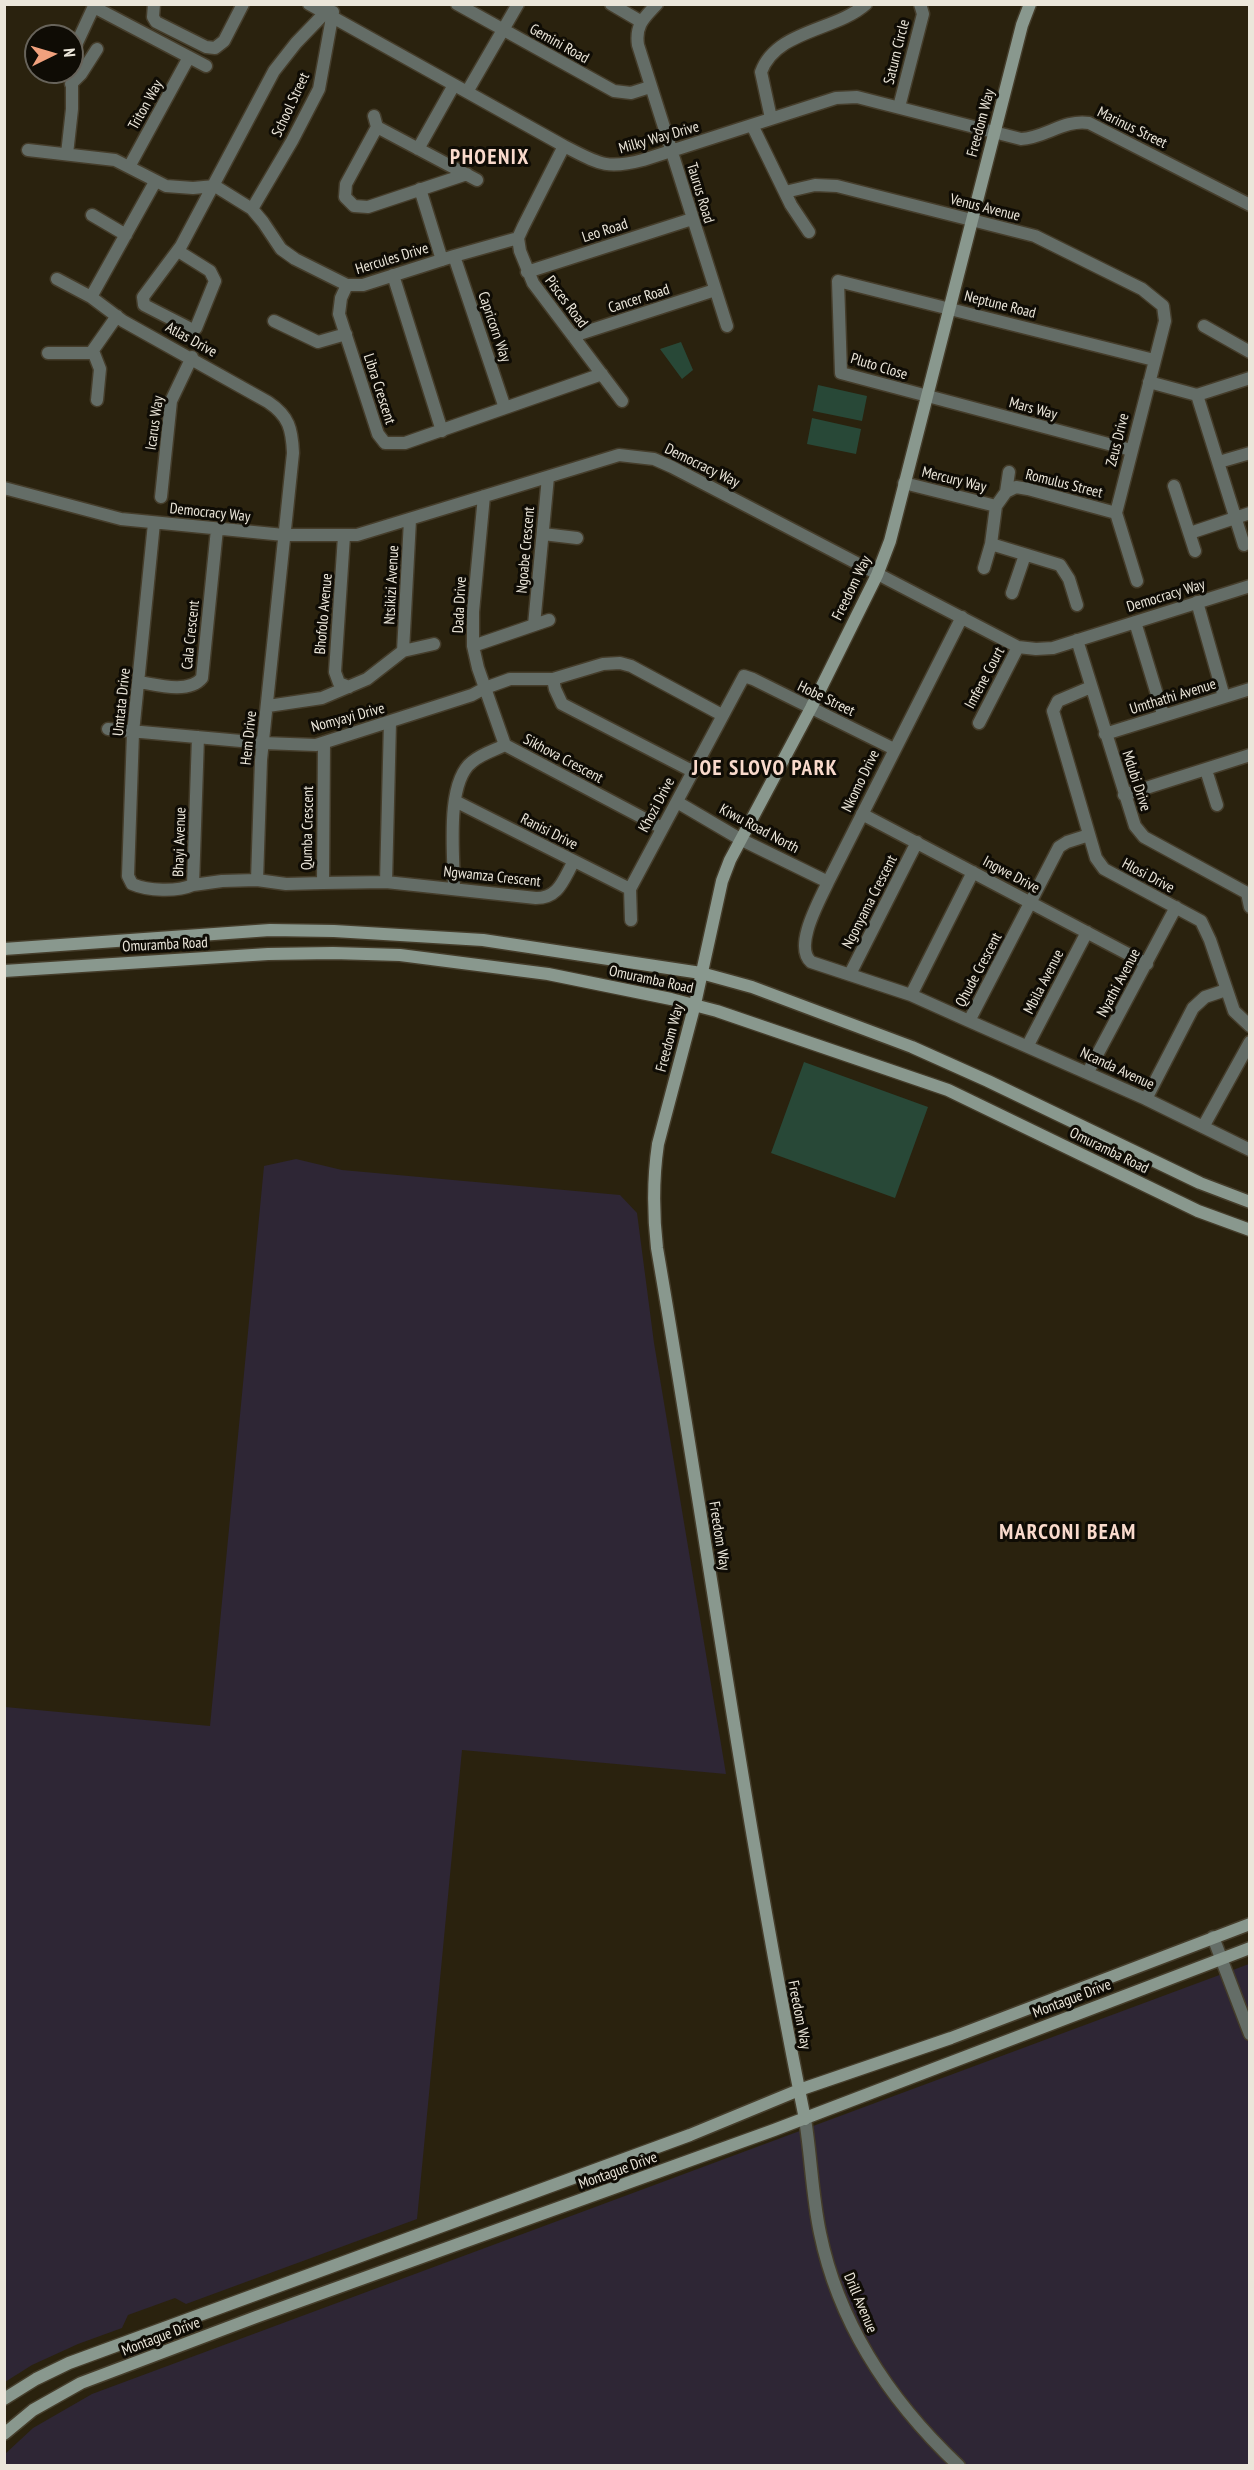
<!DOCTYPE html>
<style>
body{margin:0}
#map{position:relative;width:1254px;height:2470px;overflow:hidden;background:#2a220e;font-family:"PT Sans Narrow",sans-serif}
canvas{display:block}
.frame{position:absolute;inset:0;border:6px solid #ebe6da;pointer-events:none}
.north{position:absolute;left:24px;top:24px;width:60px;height:60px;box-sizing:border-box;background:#0f0c05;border:2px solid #67635a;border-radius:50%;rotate:85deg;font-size:16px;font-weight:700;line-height:24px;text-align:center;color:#ebe6da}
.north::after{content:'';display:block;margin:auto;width:21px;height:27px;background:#f1a17d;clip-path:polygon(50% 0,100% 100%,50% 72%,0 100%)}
</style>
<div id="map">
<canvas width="1254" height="2470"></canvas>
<div class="frame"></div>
<div class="north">N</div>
</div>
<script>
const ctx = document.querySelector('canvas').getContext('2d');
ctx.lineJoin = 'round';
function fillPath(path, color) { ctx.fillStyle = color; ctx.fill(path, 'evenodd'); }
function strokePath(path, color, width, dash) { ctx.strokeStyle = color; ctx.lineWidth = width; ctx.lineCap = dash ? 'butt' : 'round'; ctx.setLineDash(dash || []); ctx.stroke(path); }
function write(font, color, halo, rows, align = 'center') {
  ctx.font = font + ' "PT Sans Narrow",sans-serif'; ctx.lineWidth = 6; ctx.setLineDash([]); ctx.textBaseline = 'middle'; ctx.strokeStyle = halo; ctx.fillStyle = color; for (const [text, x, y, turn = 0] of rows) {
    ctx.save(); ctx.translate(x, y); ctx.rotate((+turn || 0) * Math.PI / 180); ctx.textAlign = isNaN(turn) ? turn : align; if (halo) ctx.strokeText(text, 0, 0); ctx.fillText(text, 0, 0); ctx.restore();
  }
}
const industrial = new Path2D(`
 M296,1159L342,1170L620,1195L637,1213L654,1343L726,1774L462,1750L417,2219L186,2304L175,2298L128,2315L122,2328L78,2344L32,2365L5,2382V1707L210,1726L264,1166Z
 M1249,1964V2465L5,2466V2454L33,2428L92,2394Z`);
const green = new Path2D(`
 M681,342L693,370L682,379L660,349Z
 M818,385L867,396L862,421L813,411Z
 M812,418L861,429L856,454L807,444Z
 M804,1062L928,1107L895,1198L771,1153Z`);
const street = new Path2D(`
 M154,4L153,17L156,22L206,47L215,48L224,41L243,4
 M309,4L564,146C598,163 605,170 643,160L836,98L857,97L1021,139C1045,138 1064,119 1089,123L1250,205
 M457,4L614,91L631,93L650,87
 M611,4L640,21
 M657,4C644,18 635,25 638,45L727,326
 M94,7L206,66
 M72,65L76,45L95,4
 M71,84L81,74L97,49
 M467,92L518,4
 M899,107L923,14L920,4
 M374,116L377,127L477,180
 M771,118L761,72C776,30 836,31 866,4
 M752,125L791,205L809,232
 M377,127L346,184L345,197L354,206L368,207L467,174
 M564,146L523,227L518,238L520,251L533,283L622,401
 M418,149L454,85
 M28,150L115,160L166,186L193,188L215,186L252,209L263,222L281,249L295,259L347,285H363L454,256L518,238
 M67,154L72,109V72
 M129,167L189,57
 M420,189L442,260
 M785,192L815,185L837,186L1035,236L1142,289L1163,306L1165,321L1116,513L1137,581
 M252,209L292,141L319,89L333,12
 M92,215L126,235
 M178,251L210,271L215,281L196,328L193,330L144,305L143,297L181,246L274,71L296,43L321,17L328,4
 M454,256L505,408
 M527,272L692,219
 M393,275L442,431
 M57,279L91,297L123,321L268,402C289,416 292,429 293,453L261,760L257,880L222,881L193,885
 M347,285L341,298L339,314L378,434L385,443H405L602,374
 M91,297L155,182
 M274,321L318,342L346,334
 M1204,326L1250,352
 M573,336L715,290
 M93,351L100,369L97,400
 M48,353H91L117,316
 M1149,382L1197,395L1250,378
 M1197,395L1244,545
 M1131,450L841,373L838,281L1154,360
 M1219,462L1250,453
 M904,483L996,506
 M1174,486L1195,551
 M4,488L121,519L284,535H357L619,455L654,459L672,467L1018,647L1036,649L1053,648L1250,586
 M1006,492L1016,487L1028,489L1116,513
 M484,496L473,612V646L478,668L505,745
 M161,497L171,401L192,357
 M154,523L133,733L128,876L132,884C148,891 177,892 193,885L198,737
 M1190,533L1250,513
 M543,534L577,538
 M344,536L335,672L339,683L349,687
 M991,544L1060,565L1069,579L1077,605
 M984,568L991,544L996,506L1006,492L1009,472
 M1012,593L1025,555
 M1197,602L1224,697
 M1135,622L1163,714
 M534,625L548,477
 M1077,640L1135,826L1144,837L1247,893L1250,907
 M473,646L549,620
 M403,651L410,520
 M553,679L555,689L562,704L692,771
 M139,682C157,685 189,694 202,678L217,529
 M1091,687L1058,701L1053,711L1096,858L1104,869L1201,921L1210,940L1234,1011L1250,1026
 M268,706L322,698L367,679L403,651L434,644
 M979,723L1018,647
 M108,729L263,743L316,745L472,695L485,688L510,679H553L603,664L620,663L631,666L722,715
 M1105,734L1250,689
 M505,745L662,828
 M1206,770L1217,805
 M1124,795L1250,755
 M455,801L630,889
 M677,802L740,839L828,882
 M862,814L1147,964
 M973,872L911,995L969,1021L1059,847L1067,842L1089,835
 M257,880L286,884L323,883L324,743
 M386,882L390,722
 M323,883L386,882L536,898C559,898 563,880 574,861
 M454,889C454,857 445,783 472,762C481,754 495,750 505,745
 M631,920L630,889L744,676L753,679L894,749
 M850,974L917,842
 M911,995L811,962C793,946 820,900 828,882L962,617
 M969,1021L1146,1099L1250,1150
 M1028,1045L1087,932
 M1088,1072L1176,907
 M1146,1099L1193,1008L1205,997L1226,990
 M1203,1127L1250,1042
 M1213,1937L1250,2034
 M805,2119C811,2156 812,2195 820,2233C839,2325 891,2402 959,2466`);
const secondary = new Path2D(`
 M4,949L270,930L334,931L483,940L701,973L752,987L912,1047L988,1081L1200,1183L1250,1202
 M4,971L268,954L333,953L400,955L548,974L671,999L717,1011L948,1090L1198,1211L1250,1230
 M805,2119C746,1830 707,1538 657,1248C653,1213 653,1178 658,1144L695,1004L722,881L730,860L811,708L877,575L890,541L1022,25L1030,4
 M4,2399L36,2379L69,2363L690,2135L799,2090L951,2038L1250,1924
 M4,2434L33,2410L81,2383L256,2317L774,2130L1250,1948`);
const streetNames = [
 ["Gemini Road",559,44,29],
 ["Saturn Circle",897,52,-76],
 ["Triton Way",146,105,-61],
 ["School Street",291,105,-65],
 ["Freedom Way",981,123,-75],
 ["Marinus Street",1132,128,26],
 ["Milky Way Drive",659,138,-16],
 ["Taurus Road",700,193,73],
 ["Venus Avenue",985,208,14],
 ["Leo Road",605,231,-18],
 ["Hercules Drive",392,259,-17],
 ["Cancer Road",639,299,-18],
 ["Pisces Road",566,302,53],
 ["Neptune Road",1000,305,14],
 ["Capricorn Way",494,327,71],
 ["Atlas Drive",191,340,29],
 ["Pluto Close",879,367,17],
 ["Libra Crescent",379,389,72],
 ["Mars Way",1033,409,15],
 ["Icarus Way",155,423,-82],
 ["Zeus Drive",1118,440,-76],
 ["Democracy Way",702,466,26],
 ["Mercury Way",954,480,14],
 ["Romulus Street",1064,484,14],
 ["Democracy Way",210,513,6],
 ["Ngoabe Crescent",526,550,-85],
 ["Ntsikizi Avenue",392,585,-87],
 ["Freedom Way",852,588,-64],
 ["Democracy Way",1166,596,-17],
 ["Dada Drive",460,605,-87],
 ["Bhofolo Avenue",324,614,-85],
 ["Cala Crescent",191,635,-84],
 ["Imfene Court",985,678,-62],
 ["Umthathi Avenue",1173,697,-17],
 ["Hobe Street",826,699,26],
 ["Umtata Drive",122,702,-84],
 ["Nomyayi Drive",348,718,-15],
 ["Hem Drive",249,738,-84],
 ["Sikhova Crescent",563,759,28],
 ["Nkomo Drive",861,781,-64],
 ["Mdubi Drive",1136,781,72],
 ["Khozi Drive",657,805,-62],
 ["Qumba Crescent",308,828,-89],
 ["Kiwu Road North",759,829,28],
 ["Ranisi Drive",549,832,27],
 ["Bhayi Avenue",180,842,-88],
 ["Ingwe Drive",1011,875,28],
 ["Hlosi Drive",1148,876,28],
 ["Ngwamza Crescent",492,877,6],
 ["Ngonyama Crescent",870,902,-63],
 ["Omuramba Road",165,945,-3],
 ["Qhude Crescent",979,970,-62],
 ["Omuramba Road",651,980,12],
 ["Mbila Avenue",1044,982,-63],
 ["Nyathi Avenue",1119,983,-62],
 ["Freedom Way",670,1038,-75],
 ["Ncanda Avenue",1117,1069,25],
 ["Omuramba Road",1109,1151,26],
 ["Freedom Way",719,1536,81],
 ["Montague Drive",1072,1999,-21],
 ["Freedom Way",799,2015,79],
 ["Montague Drive",618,2171,-20],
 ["Drill Avenue",860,2303,67],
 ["Montague Drive",161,2337,-21]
];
const districtNames = [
 ["PHOENIX",490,158],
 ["JOE SLOVO PARK",765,769],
 ["MARCONI BEAM",1068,1533]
];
fillPath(industrial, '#2e2635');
fillPath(green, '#284837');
strokePath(street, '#453d2b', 15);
strokePath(secondary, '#453d2b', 15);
strokePath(street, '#646d67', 12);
strokePath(secondary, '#89988e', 12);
write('15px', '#ebe6da', '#0f0c05', streetNames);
ctx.letterSpacing = '1.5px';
write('bold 21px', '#f9dacc', '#0f0c05', districtNames);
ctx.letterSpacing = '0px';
</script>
